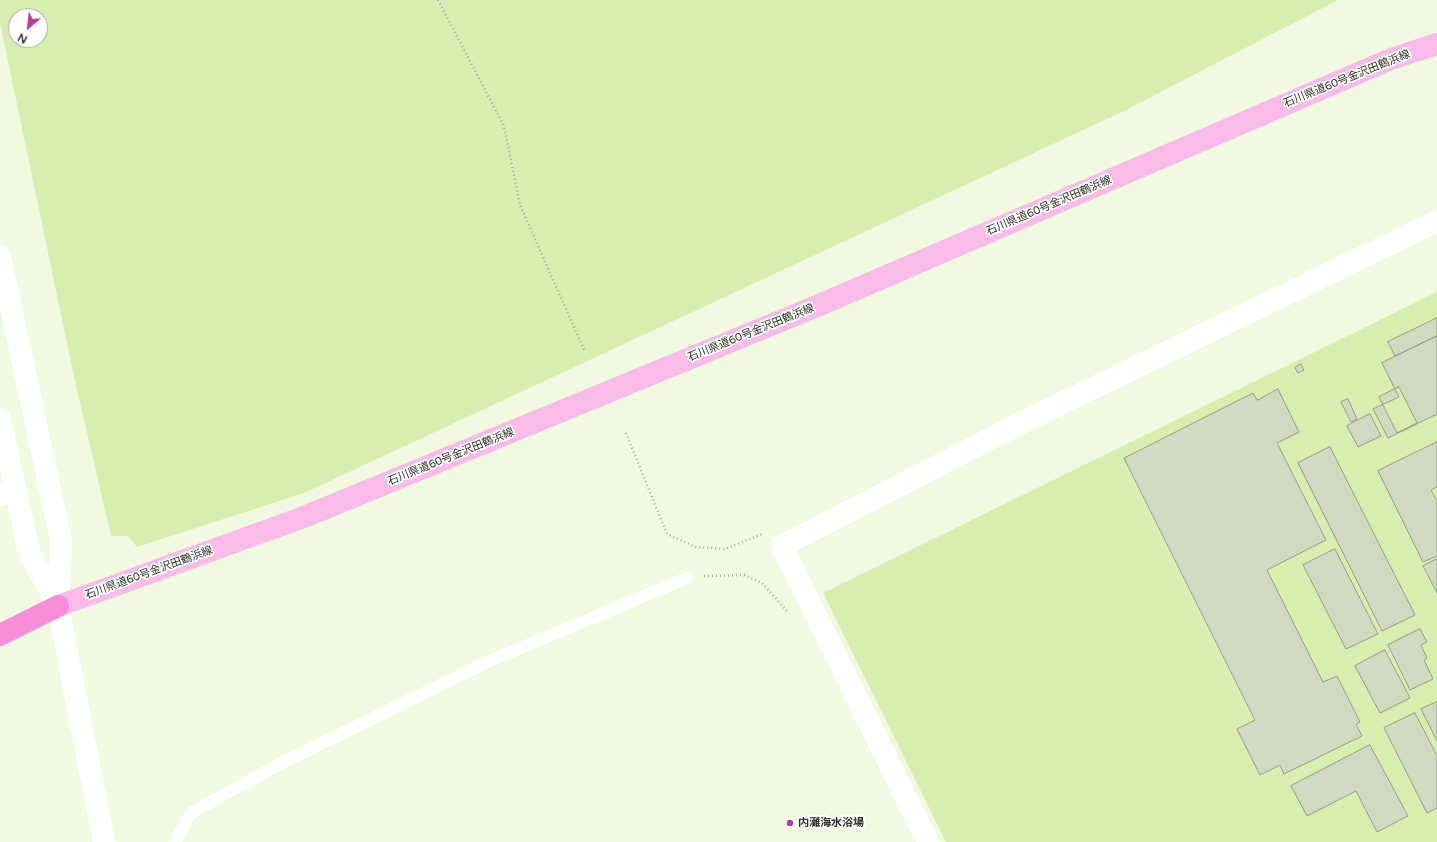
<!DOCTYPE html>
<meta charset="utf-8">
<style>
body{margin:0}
#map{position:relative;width:1437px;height:842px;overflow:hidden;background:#f0fae0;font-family:"Varela Round",sans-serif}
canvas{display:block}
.north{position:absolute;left:8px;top:8px;width:40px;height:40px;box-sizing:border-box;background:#fff;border:1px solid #abada9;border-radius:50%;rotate:208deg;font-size:11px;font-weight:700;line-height:16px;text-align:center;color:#2e3228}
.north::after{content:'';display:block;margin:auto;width:14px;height:18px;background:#b33e95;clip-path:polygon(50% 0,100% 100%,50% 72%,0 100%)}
</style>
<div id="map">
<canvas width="1437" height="842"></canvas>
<div class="north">N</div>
</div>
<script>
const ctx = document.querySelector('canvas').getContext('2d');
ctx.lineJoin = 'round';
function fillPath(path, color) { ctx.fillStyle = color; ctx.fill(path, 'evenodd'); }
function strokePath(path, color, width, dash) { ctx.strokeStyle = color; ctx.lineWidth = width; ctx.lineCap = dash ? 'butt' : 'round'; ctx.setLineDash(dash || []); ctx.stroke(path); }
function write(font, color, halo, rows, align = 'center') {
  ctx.font = font + ' "Varela Round","Noto Sans JP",sans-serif'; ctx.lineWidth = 3.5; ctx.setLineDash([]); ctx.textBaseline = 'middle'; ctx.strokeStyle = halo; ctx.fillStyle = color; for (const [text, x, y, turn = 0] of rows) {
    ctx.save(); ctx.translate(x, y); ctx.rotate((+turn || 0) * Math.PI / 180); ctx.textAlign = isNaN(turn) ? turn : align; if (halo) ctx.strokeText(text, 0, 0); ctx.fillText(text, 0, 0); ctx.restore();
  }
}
const green = new Path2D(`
 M0,0H1338L1124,111L304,493L137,547L128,536H111L73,372L0,23ZM16,16H40V40H16Z
 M1437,292V842H946L823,593Z`);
const building = new Path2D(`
 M1437,318V336L1395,356L1388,342Z
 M1437,336V414L1388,438L1373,409L1399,397L1382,363Z
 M1301,364L1304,370L1298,373L1295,368Z
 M1399,387L1417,423L1397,433L1379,397Z
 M1278,389L1299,432L1277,443L1326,540L1267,570L1323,682L1337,676L1360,722L1356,724L1362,736L1284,774L1280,765L1260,775L1237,729L1255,720L1124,458L1253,393L1257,400Z
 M1348,399L1357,419L1351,422L1341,402Z
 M1370,414L1381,436L1358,447L1347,426Z
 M1437,442V487L1431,490L1437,501V556L1423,562L1378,471Z
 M1330,447L1415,615L1382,631L1298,463Z
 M1335,549L1378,634L1346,649L1303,565Z
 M1437,559V593L1423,566Z
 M1420,629L1427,642L1421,645L1427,658L1424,660L1433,679L1410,690L1388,645Z
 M1385,650L1410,698L1380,713L1355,666Z
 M1437,702V741L1421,709Z
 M1415,713L1437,756V808L1427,813L1384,728Z
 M1370,745L1408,816L1377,832L1356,791L1307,816L1291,786Z`);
const path = new Path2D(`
 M438,0L504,126L520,205L585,352
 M626,433L667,534L696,547L725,549L762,534
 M704,576L744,575L762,583L787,611`);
const service = new Path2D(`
 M175,842L191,813L280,764L485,663L687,578`);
const minor = new Path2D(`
 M0,495L15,487
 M928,842L782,546L1015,426L1437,221`);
const tertiary = new Path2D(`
 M0,256L61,541L58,606L104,842
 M0,419L29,552L58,605`);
const primary = new Path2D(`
 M58,606L304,517L817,306L1391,59L1437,44`);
const motorway = new Path2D(`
 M0,635L58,606`);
const markers = [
 [790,823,4,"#b33e95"]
];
const streetNames = [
 ["石川県道60号金沢田鶴浜線",1347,79,-22],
 ["石川県道60号金沢田鶴浜線",1049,206,-23],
 ["石川県道60号金沢田鶴浜線",751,333,-22],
 ["石川県道60号金沢田鶴浜線",451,457,-22],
 ["石川県道60号金沢田鶴浜線",149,573,-20]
];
const poiNames = [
 ["内灘海水浴場",798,823]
];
fillPath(green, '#d7eeb0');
fillPath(building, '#d0dac0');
strokePath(building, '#969f87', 1);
strokePath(path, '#a4ab98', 2.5, [1, 3]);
strokePath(service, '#fff', 12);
strokePath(minor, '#fff', 22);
strokePath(tertiary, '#fff', 22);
strokePath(primary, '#fbbbe8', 22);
strokePath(motorway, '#f98dd9', 22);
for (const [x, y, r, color] of markers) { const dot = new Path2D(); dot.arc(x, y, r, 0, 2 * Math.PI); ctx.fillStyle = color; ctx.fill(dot); strokePath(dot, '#fff', 1.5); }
write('11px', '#2e3228', '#fff', streetNames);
write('bold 11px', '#2e3228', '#fff', poiNames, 'left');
</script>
